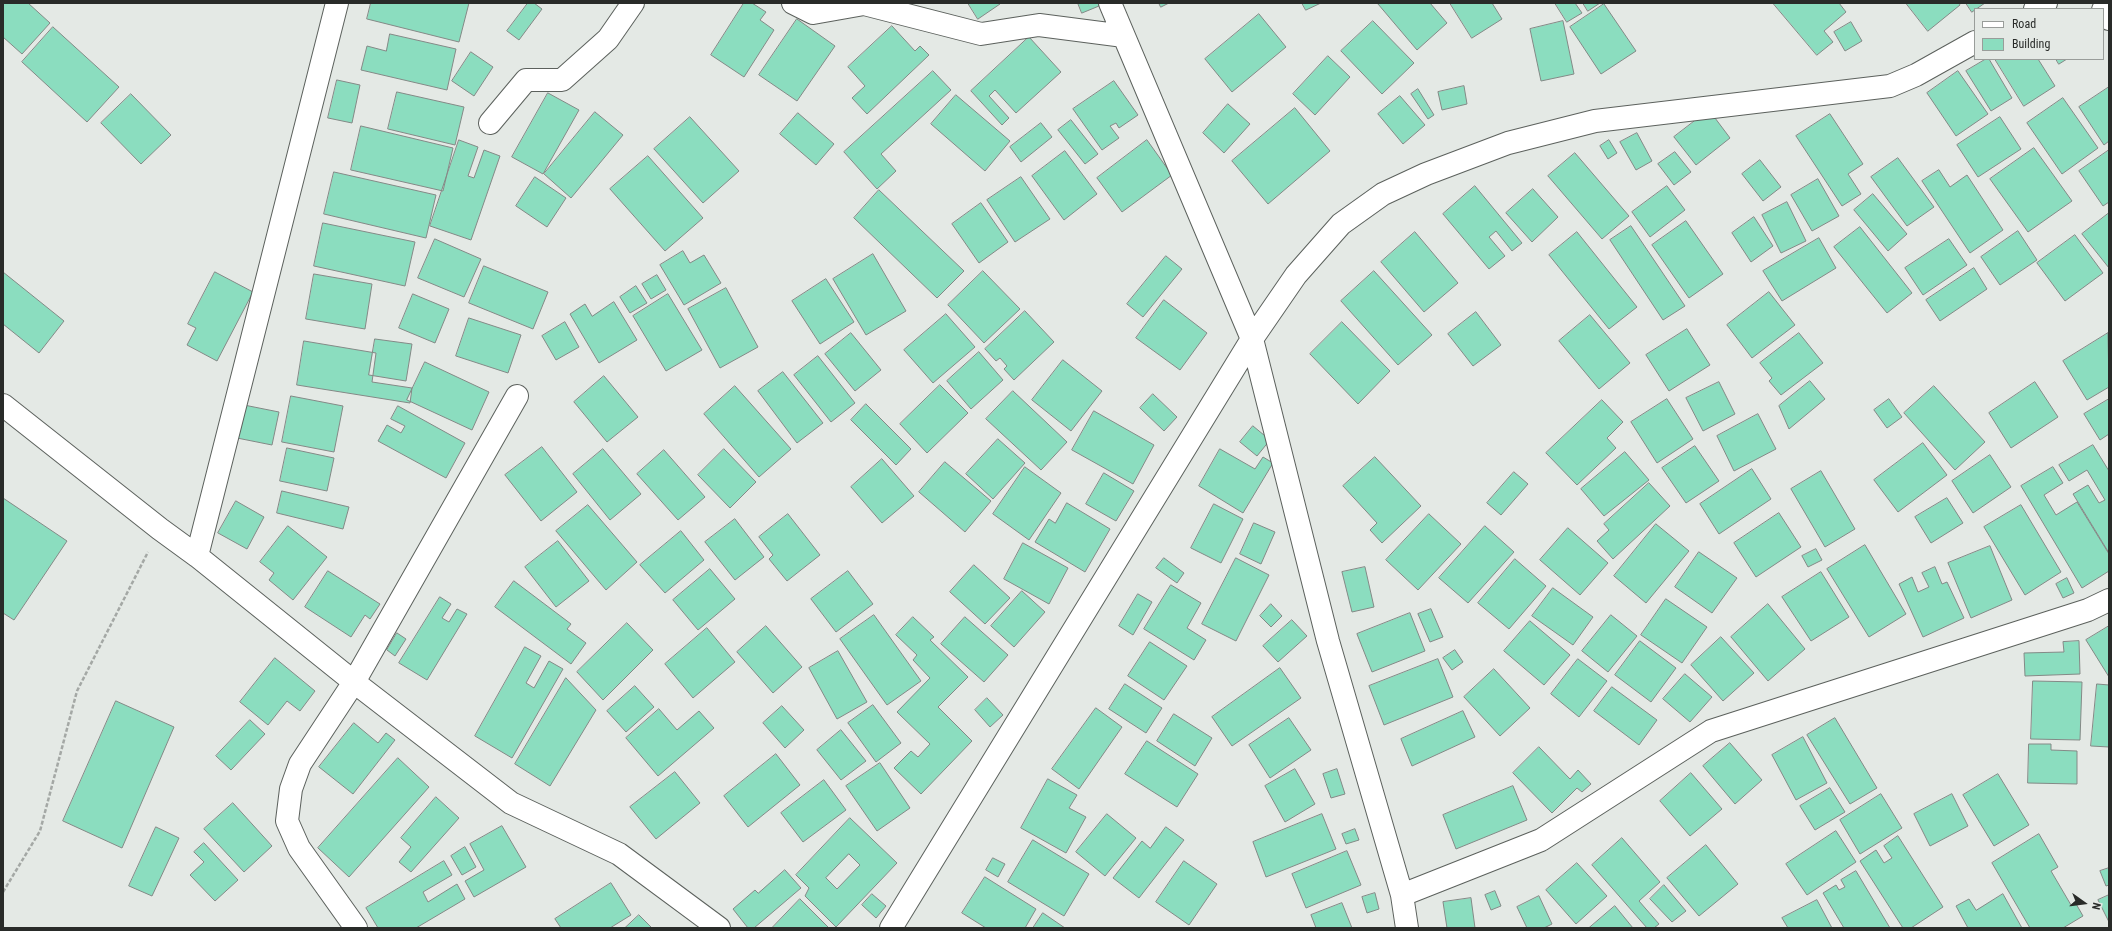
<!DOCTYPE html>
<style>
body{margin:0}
#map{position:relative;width:2112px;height:931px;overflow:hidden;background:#e4e9e5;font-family:"Roboto Condensed",sans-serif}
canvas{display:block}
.frame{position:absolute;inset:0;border:4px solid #292b29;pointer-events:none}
.legend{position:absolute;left:1974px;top:8px;width:130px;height:52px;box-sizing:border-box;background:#e4e9e5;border:1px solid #999d9a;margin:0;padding:5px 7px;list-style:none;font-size:12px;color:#292b29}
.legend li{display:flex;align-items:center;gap:8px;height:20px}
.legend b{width:20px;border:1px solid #999d9a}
.north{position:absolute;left:2064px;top:883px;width:40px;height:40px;-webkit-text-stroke:3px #e4e9e5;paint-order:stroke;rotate:104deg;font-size:11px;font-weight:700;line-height:16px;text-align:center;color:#292b29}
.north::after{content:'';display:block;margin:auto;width:14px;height:18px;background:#292b29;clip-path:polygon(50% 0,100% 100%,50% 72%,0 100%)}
</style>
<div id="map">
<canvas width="2112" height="931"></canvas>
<div class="frame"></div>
<ul class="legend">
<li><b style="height:5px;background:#fff"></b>Road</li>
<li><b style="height:11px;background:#8bddbf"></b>Building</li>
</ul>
<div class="north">N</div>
</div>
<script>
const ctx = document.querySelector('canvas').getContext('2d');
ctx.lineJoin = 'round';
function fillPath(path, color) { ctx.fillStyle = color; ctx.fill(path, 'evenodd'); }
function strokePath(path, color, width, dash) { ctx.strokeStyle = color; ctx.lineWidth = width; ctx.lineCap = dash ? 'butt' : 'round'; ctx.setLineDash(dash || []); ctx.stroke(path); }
const building = new Path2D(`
 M5,3H28L50,23L22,54L3,37V5Z
 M371,3H469L459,42L367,19Z
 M528,3H534L542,9L519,40L507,31Z
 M744,3H752L766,12L760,20L774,30L744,77L711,55Z
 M968,3H1000V4L978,19Z
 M1078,3H1098L1099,6L1082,13Z
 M1159,3H1169L1161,7Z
 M1302,3H1321L1306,10Z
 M1379,3H1430L1447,23L1417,50L1378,4Z
 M1450,3H1492L1502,19L1472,38Z
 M1555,3H1575L1582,13L1567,22Z
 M1583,3H1600L1588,11Z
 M1773,3H1839L1846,12L1824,31L1833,42L1817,55Z
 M1906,3H1959L1960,5L1928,31Z
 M1966,3H1985L1972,12Z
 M1604,4L1636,51L1601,74L1570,27Z
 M1259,14L1286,47L1232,92L1205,59Z
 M797,19L835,46L797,101L759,75Z
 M1373,21L1414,63L1382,94L1341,51Z
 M1563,21L1574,74L1541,81L1530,29Z
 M1851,22L1862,41L1845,51L1834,32Z
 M892,26L915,51L920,46L929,55L867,114L852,98L865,86L848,67Z
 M53,27L119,87L87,122L22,62Z
 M390,34L456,49L447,90L361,70L367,46L386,51Z
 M1029,37L1061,72L1016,113L995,90L989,96L1009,118L1002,125L971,91Z
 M471,52L493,67L474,96L452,81Z
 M1328,56L1350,77L1315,115L1293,94Z
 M1986,59H1989L2012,98L1991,111L1966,71Z
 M1995,59H2038L2055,86L2024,106Z
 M2056,59H2067L2059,64Z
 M933,71L951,90L881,154L896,171L877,189L844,152Z
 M1958,71L1988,114L1956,136L1927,93Z
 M337,80L360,85L352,123L328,118Z
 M1114,81L1138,115L1119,128L1116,123L1110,126L1119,138L1102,150L1073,109Z
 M1464,86L1467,104L1442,110L1438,92Z
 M2109,87V141L2104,145L2079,107Z
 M1418,89L1434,115L1428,119L1411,94Z
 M397,92L464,107L455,145L388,129Z
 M548,93L579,110L543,174L512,157Z
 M131,94L171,135L141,164L101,123Z
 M956,95L1010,141L985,171L931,124Z
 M1400,96L1425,125L1403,144L1378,114Z
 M2063,98L2098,148L2062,174L2027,123Z
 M1228,104L1250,124L1224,153L1203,133Z
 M1295,108L1330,151L1268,204L1232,161Z
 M1709,110L1730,138L1696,165L1674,137Z
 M595,112L623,135L571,198L544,174Z
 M798,113L834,144L816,165L780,134Z
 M1830,114L1863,164L1848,174L1861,194L1842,206L1796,136Z
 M690,117L739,171L703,203L654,149Z
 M2000,117L2021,149L1978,177L1957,145Z
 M1071,120L1098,154L1085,164L1058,130Z
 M1041,123L1052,137L1021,162L1010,147Z
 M361,126L453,148L443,191L351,170Z
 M1637,133L1652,161L1636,170L1620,142Z
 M459,140L478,147L468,176L474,178L484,150L500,156L471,240L430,226Z
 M1147,140L1172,175L1122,212L1097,178Z
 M1609,140L1617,153L1608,159L1600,146Z
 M2034,148L2072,201L2028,232L1990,179Z
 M2109,150V202L2103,206L2079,171Z
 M1065,151L1097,194L1064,220L1032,176Z
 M1675,152L1691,172L1674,185L1658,164Z
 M1575,153L1629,216L1602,239L1548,176Z
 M648,156L703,218L665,251L610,189Z
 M1898,158L1934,207L1907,226L1871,177Z
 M1760,160L1781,187L1763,201L1742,174Z
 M1939,170L1950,187L1967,175L2003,230L1970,253L1922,181Z
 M334,172L436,195L426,238L324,214Z
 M535,177L566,198L547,227L516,206Z
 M1021,177L1050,219L1015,242L987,200Z
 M1818,179L1839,216L1812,231L1791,195Z
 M1475,186L1522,243L1512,251L1496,231L1489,237L1505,256L1489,269L1443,214Z
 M1667,186L1685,210L1650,237L1632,212Z
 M1533,189L1558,217L1532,242L1506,213Z
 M879,190L964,271L937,298L854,218Z
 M1873,194L1907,234L1888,251L1854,210Z
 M1787,202L1806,241L1781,253L1762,215Z
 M981,203L1008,242L979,263L952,224Z
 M2109,213V268L2082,234Z
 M1754,217L1773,246L1751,262L1732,233Z
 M1686,221L1723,274L1689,298L1652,245Z
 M323,223L415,242L405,286L314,266Z
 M1631,226L1685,306L1663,320L1610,240Z
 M1860,227L1912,293L1887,313L1834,247Z
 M2018,231L2037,260L2000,285L1981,257Z
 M1415,232L1458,283L1424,312L1381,262Z
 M1577,232L1637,307L1609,329L1549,255Z
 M2075,235L2103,273L2065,301L2037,263Z
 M1819,238L1836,268L1782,301L1763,271Z
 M435,239L481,259L464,297L418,278Z
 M1949,239L1967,265L1923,295L1905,268Z
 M683,251L690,263L704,255L721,283L684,305L660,265Z
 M873,254L906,311L866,335L833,279Z
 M1166,256L1182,269L1143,317L1127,304Z
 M484,266L548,292L533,329L469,303Z
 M1974,268L1987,289L1940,321L1926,300Z
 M983,271L1020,309L984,343L948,305Z
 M1374,271L1432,335L1398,365L1341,301Z
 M3,272L64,321L39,353L3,324Z
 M215,272L253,292L217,361L187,345L196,328L188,324Z
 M314,274L372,284L365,329L306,319Z
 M657,275L666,290L651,299L642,284Z
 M826,279L854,322L820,344L792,301Z
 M636,286L647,303L630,313L620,297Z
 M726,288L758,347L720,368L688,309Z
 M1769,292L1795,325L1752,358L1727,325Z
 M413,294L449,309L435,343L399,328Z
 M668,294L702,350L666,371L633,316Z
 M1164,300L1207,333L1180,370L1136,338Z
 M614,302L637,340L599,363L570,314L585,304L592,316Z
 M1025,311L1054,342L1014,380L1004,369L1007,366L1000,358L996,361L985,349Z
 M1476,312L1501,345L1473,366L1448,334Z
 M946,314L975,347L933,383L904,350Z
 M1590,315L1630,363L1599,389L1559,341Z
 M469,318L521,335L508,373L456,356Z
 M565,322L579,347L556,360L542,336Z
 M1342,322L1390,371L1358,404L1310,354Z
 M1687,329L1710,365L1669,391L1646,355Z
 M851,333L881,370L855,391L825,354Z
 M1799,333L1823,363L1781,395L1769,381L1772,378L1760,363Z
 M2108,333L2109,387L2087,400L2063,361Z
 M375,339L412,344L406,381L369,375Z
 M304,341L376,353L372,382L412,388L410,403L297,385Z
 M979,352L1003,380L971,409L947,381Z
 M818,356L855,403L831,422L794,375Z
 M1063,360L1102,391L1071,431L1032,400Z
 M425,362L489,392L472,430L407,400Z
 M783,372L823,423L797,443L758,391Z
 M604,376L638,417L607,442L574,402Z
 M1810,381L1825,399L1789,429L1779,406Z
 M1719,382L1735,414L1703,431L1686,398Z
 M2035,382L2058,417L2011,448L1989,413Z
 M940,385L968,413L927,453L900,424Z
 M735,386L791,449L759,477L704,414Z
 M1934,386L1985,442L1955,470L1904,413Z
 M1013,391L1067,442L1041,470L986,419Z
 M1153,394L1177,417L1164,431L1140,408Z
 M291,396L343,406L334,452L282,442Z
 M1667,399L1693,439L1657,463L1631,422Z
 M1889,399L1902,417L1887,428L1874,410Z
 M2109,399V434L2100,440L2084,414Z
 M1602,400L1623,422L1607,438L1616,448L1577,485L1546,453Z
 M866,404L911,449L896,465L851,420Z
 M244,405L279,412L272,445L237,438Z
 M398,406L465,443L446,478L378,441L387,425L401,433L405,426L391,419Z
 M1094,411L1154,445L1133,484L1072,450Z
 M1758,414L1776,449L1734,471L1717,436Z
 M1253,426L1270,440L1257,456L1240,442Z
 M998,439L1025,463L993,499L966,474Z
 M1923,443L1947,475L1898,512L1874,480Z
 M2093,445L2109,471V553L2073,494L2088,485L2099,503L2105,500L2087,470L2069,481L2059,465Z
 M1695,446L1719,481L1686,503L1662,468Z
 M542,447L577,492L541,521L505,475Z
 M287,448L334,458L327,491L280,481Z
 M603,449L641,494L610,520L573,474Z
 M724,449L756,482L730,508L698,475Z
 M1220,449L1255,469L1263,457L1273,463L1243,513L1199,486Z
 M664,450L705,497L678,520L637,474Z
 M1625,452L1649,480L1604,516L1581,489Z
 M1990,455L2011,487L1973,513L1952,481Z
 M1375,457L1421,506L1382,543L1370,530L1377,523L1343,486Z
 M882,459L914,496L882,523L851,487Z
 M945,462L991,501L965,532L919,492Z
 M1025,467L1061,493L1029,540L993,514Z
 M2053,467L2063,483L2044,495L2056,515L2077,502L2109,554V571L2082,588L2021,486Z
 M1752,469L1771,499L1719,534L1700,504Z
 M1821,471L1855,529L1825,547L1791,489Z
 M1514,472L1528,484L1501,515L1487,503Z
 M1104,473L1134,491L1116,521L1086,504Z
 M1649,483L1670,506L1613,559L1597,541L1609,530L1604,524Z
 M282,491L349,507L343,529L277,513Z
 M3,498L67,541L14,620L3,613Z
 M1947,498L1963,523L1931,543L1915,517Z
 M236,501L264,517L247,549L218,533Z
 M1067,503L1110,529L1085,572L1035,542L1049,519L1055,523Z
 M1214,504L1243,519L1221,563L1191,548Z
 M588,505L637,562L606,590L556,531Z
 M2021,505L2061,572L2025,595L1984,527Z
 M1779,513L1801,547L1756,577L1734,543Z
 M788,514L820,555L787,581L769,559L773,555L759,537Z
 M1429,514L1461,544L1418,590L1386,560Z
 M735,519L764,557L735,580L705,542Z
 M1254,523L1275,532L1261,564L1240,554Z
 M1656,524L1689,551L1646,603L1614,576Z
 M288,526L327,557L293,600L269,580L274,573L260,562Z
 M1485,526L1514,552L1468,603L1439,578Z
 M1568,528L1608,563L1580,595L1540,560Z
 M681,531L704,560L665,593L640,565Z
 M558,541L589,581L556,607L525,567Z
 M1023,543L1068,568L1049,604L1004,579Z
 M1865,545L1906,614L1869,637L1827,569Z
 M1990,546L2012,600L1971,618L1948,563Z
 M1816,549L1822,560L1808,567L1802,556Z
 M1699,552L1737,578L1712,613L1675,587Z
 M1164,558L1184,573L1177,583L1156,568Z
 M1236,558L1269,575L1236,641L1202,624Z
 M1515,559L1546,586L1509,629L1478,603Z
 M974,565L1010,598L985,624L950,592Z
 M1365,567L1374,607L1352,612L1342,572Z
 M1935,567L1942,584L1947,582L1964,618L1923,637L1899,584L1912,577L1918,592L1929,587L1922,573Z
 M710,569L735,599L698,630L673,600Z
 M328,571L380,604L370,619L365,615L351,637L305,607Z
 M848,571L873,604L836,632L811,599Z
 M1821,572L1849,617L1811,641L1782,597Z
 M2067,578L2074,593L2063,598L2056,584Z
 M514,581L571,624L567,629L586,643L571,664L495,607Z
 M1171,585L1201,603L1187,628L1206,640L1194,660L1144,629Z
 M1553,588L1593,617L1573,645L1532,616Z
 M1022,591L1045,612L1014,647L991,626Z
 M1138,594L1152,602L1133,635L1119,626Z
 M440,597L451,604L442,618L449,622L457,609L467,614L427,680L399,663Z
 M1666,599L1707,627L1682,663L1641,635Z
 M1271,604L1282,616L1271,627L1260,616Z
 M1768,604L1805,649L1768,681L1731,637Z
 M1431,609L1443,637L1430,642L1418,614Z
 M1410,613L1425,651L1372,672L1357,634Z
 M874,615L921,681L887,705L840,639Z
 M1611,615L1637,636L1608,672L1582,651Z
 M913,617L934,637L930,640L968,677L938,707L972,741L921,794L894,768L911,751L918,757L930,744L897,712L930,678L913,660L917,655L896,635Z
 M965,617L1008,655L984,682L941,644Z
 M1292,620L1307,636L1278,662L1263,646Z
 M1530,621L1570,655L1544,685L1504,651Z
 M627,623L653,650L603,700L577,672Z
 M766,626L802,667L773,693L737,652Z
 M2109,626V677L2086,640Z
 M707,628L735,662L693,698L665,664Z
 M397,633L406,639L395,656L387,650Z
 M1721,637L1754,673L1723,701L1691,665Z
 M1640,641L1676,668L1651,702L1615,675Z
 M2079,641L2080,674L2025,676L2024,653L2064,652L2063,642Z
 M1150,642L1187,666L1164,700L1128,676Z
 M525,647L541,656L526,683L534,688L549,661L563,669L512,758L475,736Z
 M1455,650L1463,662L1452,670L1443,658Z
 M838,651L867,702L837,719L809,668Z
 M275,658L315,691L300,711L287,701L268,725L240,702Z
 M1438,659L1453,697L1384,725L1369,686Z
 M1578,659L1607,681L1579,717L1551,694Z
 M1280,668L1301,698L1232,746L1212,717Z
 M1494,669L1530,708L1500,736L1464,697Z
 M1685,674L1712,697L1690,722L1663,699Z
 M566,678L596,710L550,786L515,764Z
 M2033,681L2082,682L2080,740L2031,739Z
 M1125,684L1162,708L1146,733L1109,709Z
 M2097,684L2109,685V747L2091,746Z
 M635,686L654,707L626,732L607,711Z
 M1612,687L1657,720L1639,745L1594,711Z
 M987,698L1003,715L990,727L975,710Z
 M116,701L174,727L122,848L63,821Z
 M873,705L901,743L876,762L848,723Z
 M782,706L804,730L785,748L763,723Z
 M1096,708L1122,727L1079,789L1052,769Z
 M659,709L677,730L699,711L714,728L658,776L626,738Z
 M1463,711L1475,737L1412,766L1401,739Z
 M1174,714L1212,738L1195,766L1157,741Z
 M1289,718L1311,750L1270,778L1249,745Z
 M1835,718L1877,788L1850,804L1807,735Z
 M250,720L265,734L231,770L216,756Z
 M354,723L378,743L386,733L395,740L353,794L319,767Z
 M841,730L866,761L841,780L817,750Z
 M1803,737L1827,783L1796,800L1772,755Z
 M1147,741L1198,774L1177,807L1125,774Z
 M1730,743L1762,780L1735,804L1703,766Z
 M2029,744H2051V750L2077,751V784L2028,783Z
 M1539,747L1570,779L1578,770L1591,784L1582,792L1577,788L1552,813L1513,773Z
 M776,754L800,785L748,827L724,796Z
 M398,758L429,787L349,877L318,848Z
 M880,763L910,808L877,831L846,786Z
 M1295,769L1315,804L1285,822L1265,786Z
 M1337,769L1345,794L1331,798L1323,774Z
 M675,772L700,803L656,839L630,807Z
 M1691,773L1722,809L1690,836L1660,801Z
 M1998,774L2029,825L1994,846L1963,795Z
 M1048,779L1077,795L1069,808L1086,817L1066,853L1021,828Z
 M824,780L846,810L803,842L781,813Z
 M1513,786L1527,820L1456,849L1443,815Z
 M1830,788L1845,812L1815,830L1800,806Z
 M1881,794L1902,828L1860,854L1840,820Z
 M1952,794L1968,826L1930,846L1914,814Z
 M436,797L459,818L411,872L399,862L411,847L401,838Z
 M233,803L272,846L244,872L204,829Z
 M1107,814L1136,838L1105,876L1076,852Z
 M1322,814L1336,849L1266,877L1253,842Z
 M850,818L897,863L836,927L805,896L809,888L796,875ZM849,854L860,865L837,889L826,878Z
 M502,826L526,867L474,897L465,881L484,870L470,844Z
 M156,827L179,838L152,896L129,886Z
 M1166,827L1184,840L1139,898L1113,878L1142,841L1150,848Z
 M1355,829L1359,840L1346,844L1342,834Z
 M1836,831L1856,862L1807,895L1786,864Z
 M2039,834L2058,867L2051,871L2071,905L2075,902L2083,916L2063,928H2030L1992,863Z
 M1898,836L1943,907L1911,928H1903L1860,861L1876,850L1884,863L1892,858L1884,846Z
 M1622,838L1660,882L1639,901L1659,924L1654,928H1647L1592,865Z
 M1033,840L1089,874L1064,916L1008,882Z
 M204,843L238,880L215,901L190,875L204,862L194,852Z
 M1706,845L1738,884L1699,916L1667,878Z
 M465,847L476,867L462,875L451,856Z
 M1347,851L1361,885L1306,908L1292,874Z
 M993,858L1005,864L998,877L986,870Z
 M444,861L452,875L423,892L428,902L457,884L465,899L416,928H378L366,908Z
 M1184,861L1217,884L1189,925L1156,902Z
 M1577,863L1607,896L1576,924L1546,890Z
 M2109,868V885L2106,886L2100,871Z
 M785,870L801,888L754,928H748L733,909L755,890L758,893Z
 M1856,871L1890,928H1844L1823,893L1836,885L1839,890L1845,887L1841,880Z
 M985,877L1036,909L1025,928H986L962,913Z
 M611,883L631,915L610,928H561L555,919Z
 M1664,885L1686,911L1672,922L1650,899Z
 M1495,891L1501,906L1491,910L1485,895Z
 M1375,893L1379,909L1367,913L1362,897Z
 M872,894L886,906L876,918L862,905Z
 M2003,894L2022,928H1968L1956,906L1969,899L1976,910Z
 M2109,895V922L2098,900Z
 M1539,896L1552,924L1544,928H1527L1517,907Z
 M1471,898L1475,928H1447L1443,902Z
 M800,899L829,928H772Z
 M1817,900L1832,928H1788L1782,918Z
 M1342,903L1352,928H1316L1311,915Z
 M1615,906L1633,928H1589Z
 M1043,913L1065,928H1033Z
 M639,915L652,928H625Z`);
const path = new Path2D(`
 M3,892L40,831L77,691L148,552`);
const minor = new Path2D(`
 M793,3L813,13L864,4L981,34L1039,25L1124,36
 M1110,3L1252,339L1328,641L1402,895L1407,928
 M2035,9L2046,3
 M2103,10L2109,19
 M490,123L526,80H562L608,39L633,3
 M3,405L160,529L197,556L354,682L511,803L619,854L719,928
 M197,556L337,3
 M1402,895L1541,840L1711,731L2088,610L2109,600
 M356,928L299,848L287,821L291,789L300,764L354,682L517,396
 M891,928L1252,339L1296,275L1341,224L1383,194L1426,174L1508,143L1595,121L1890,86L1916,75L1975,42`);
fillPath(building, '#8bddbf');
strokePath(building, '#838986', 1);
strokePath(minor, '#5c615d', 24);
strokePath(path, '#a4a8a5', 2.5, [4, 2]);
strokePath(minor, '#fff', 22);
</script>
